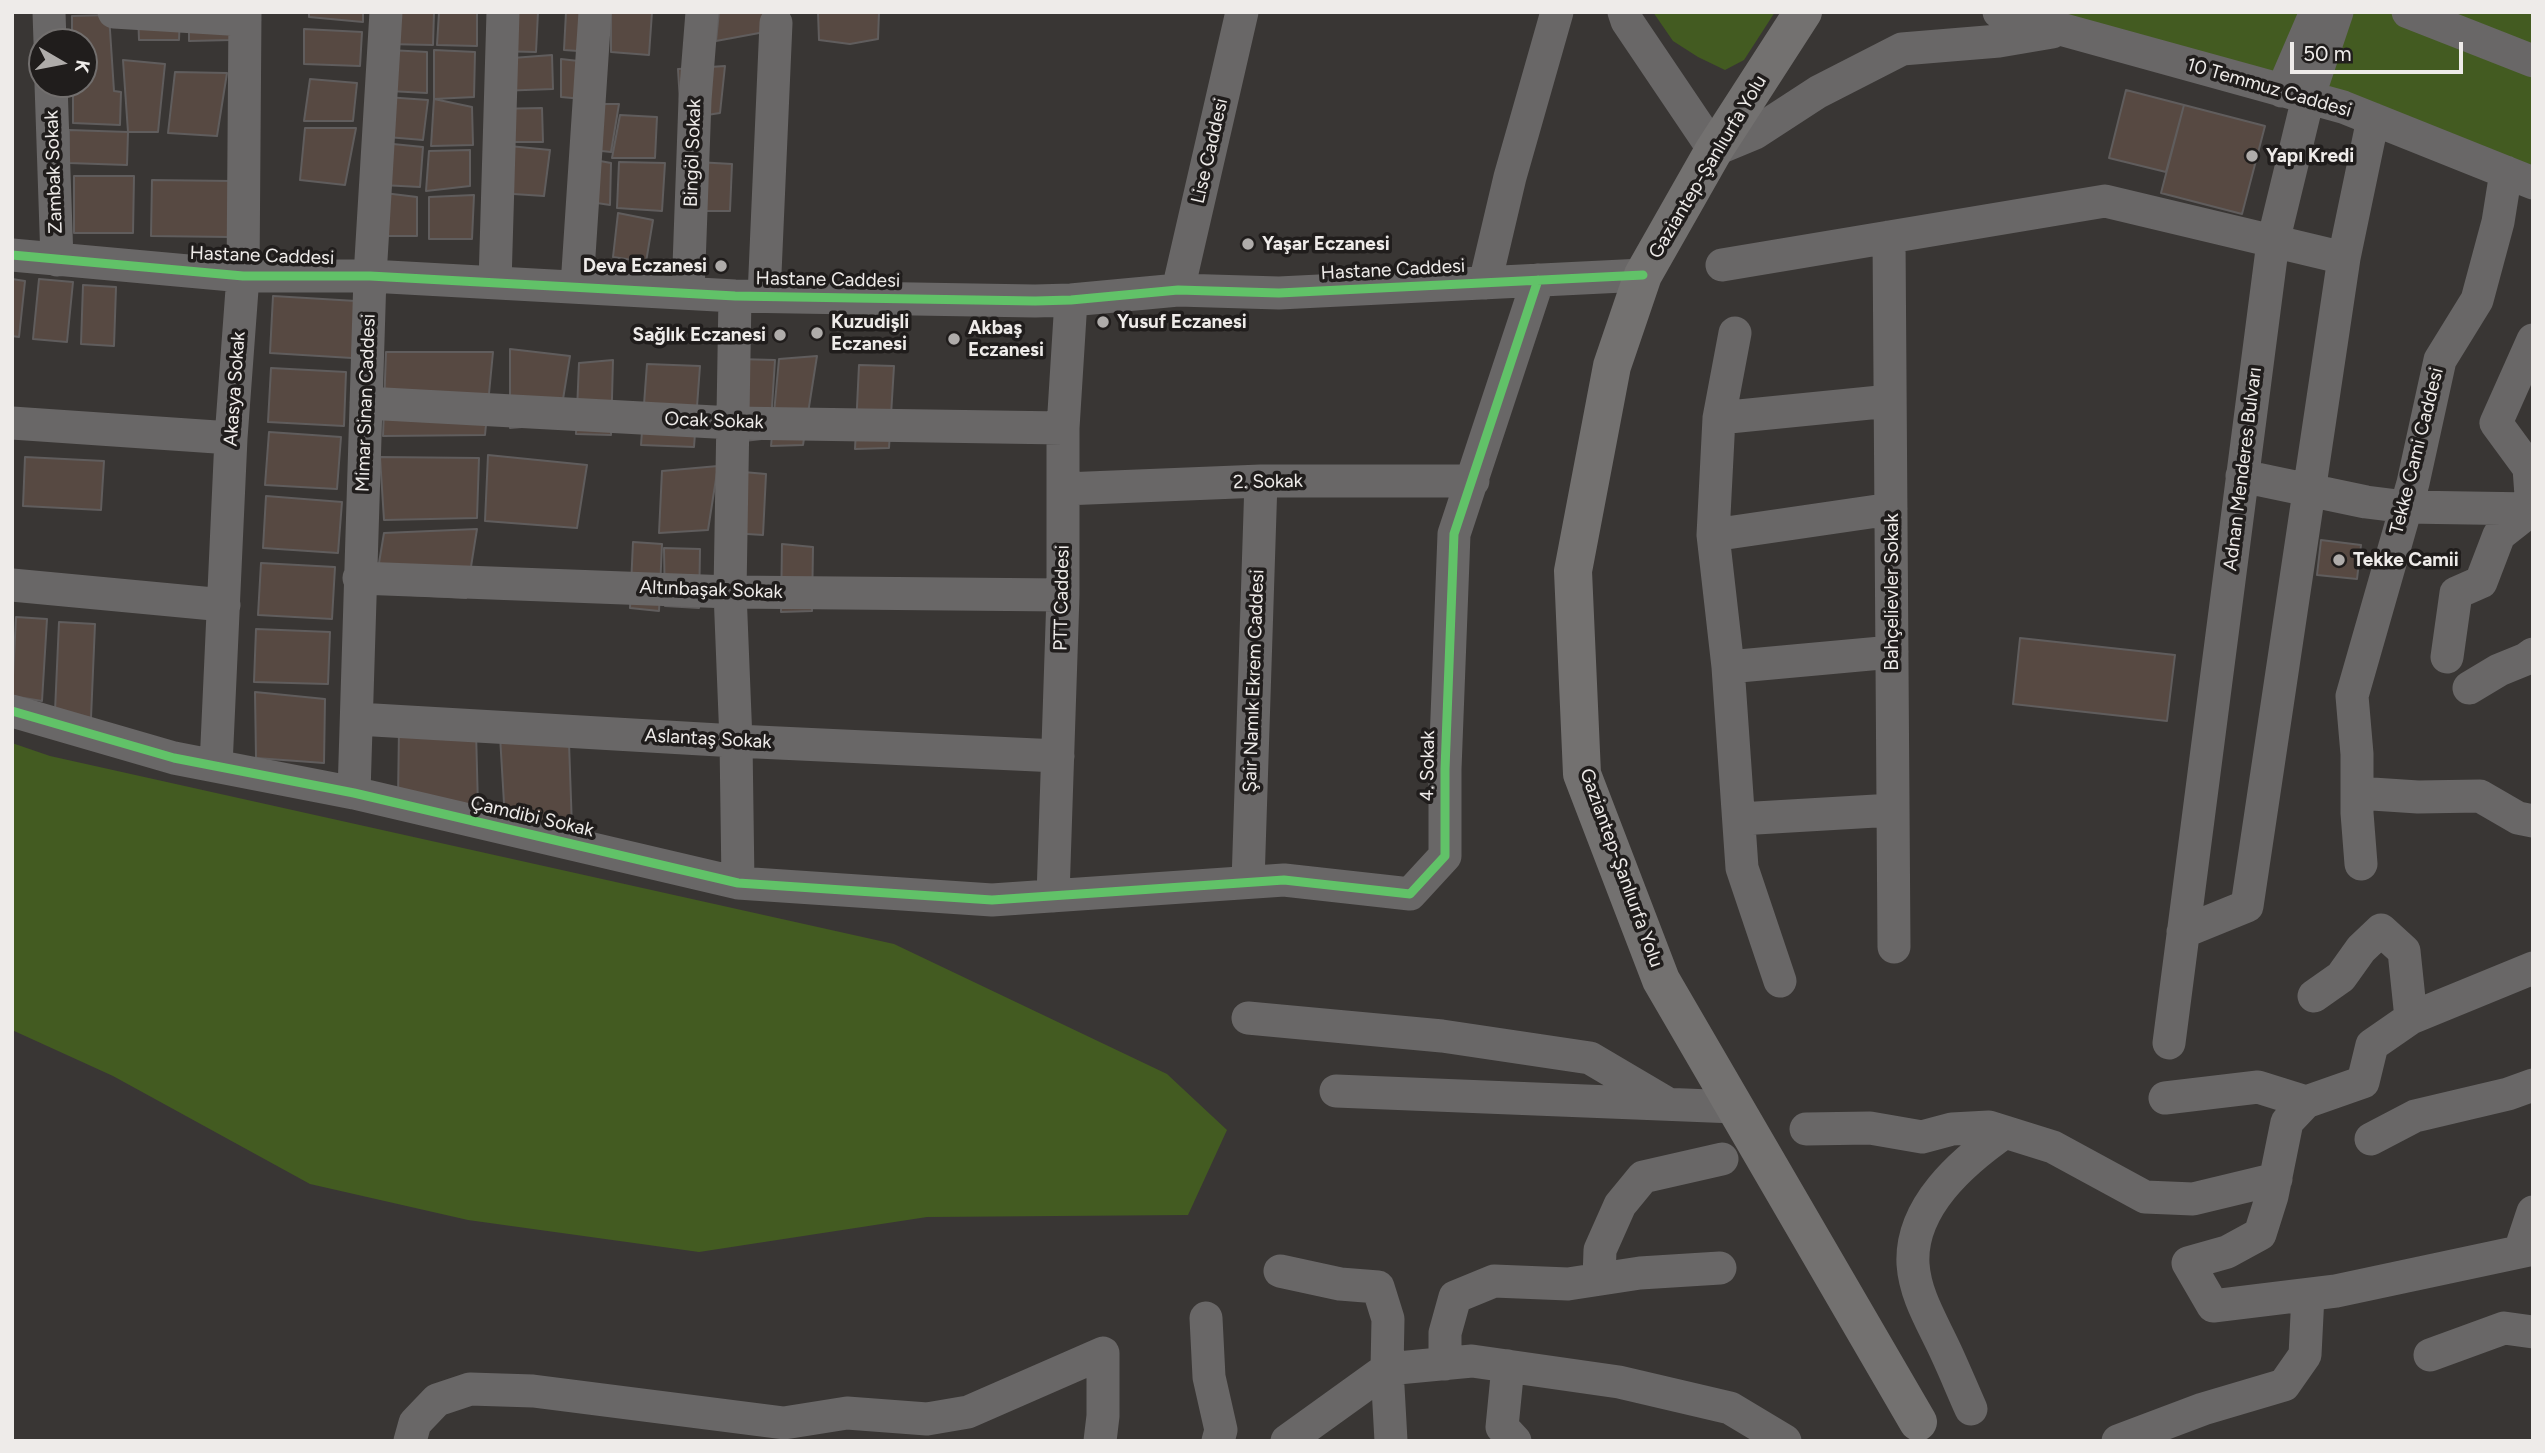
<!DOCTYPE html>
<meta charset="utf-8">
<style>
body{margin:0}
#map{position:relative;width:2545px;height:1453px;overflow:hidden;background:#393634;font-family:Figtree,sans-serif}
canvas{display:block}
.frame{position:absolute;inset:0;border:14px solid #eeebe9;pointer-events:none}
.north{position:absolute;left:28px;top:28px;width:70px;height:70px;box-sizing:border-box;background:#201d1c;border:2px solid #726f6e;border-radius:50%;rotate:100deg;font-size:19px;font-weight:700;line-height:28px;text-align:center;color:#eeebe9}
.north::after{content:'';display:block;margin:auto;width:24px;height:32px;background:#afacaa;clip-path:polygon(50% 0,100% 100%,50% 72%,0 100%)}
.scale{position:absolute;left:2290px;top:42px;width:173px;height:32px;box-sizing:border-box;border:4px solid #eeebe9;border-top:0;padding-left:9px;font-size:21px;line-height:24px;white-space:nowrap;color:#eeebe9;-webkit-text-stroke:5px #201d1c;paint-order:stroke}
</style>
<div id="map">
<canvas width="2545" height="1453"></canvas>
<div class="frame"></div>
<div class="north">K</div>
<div class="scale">50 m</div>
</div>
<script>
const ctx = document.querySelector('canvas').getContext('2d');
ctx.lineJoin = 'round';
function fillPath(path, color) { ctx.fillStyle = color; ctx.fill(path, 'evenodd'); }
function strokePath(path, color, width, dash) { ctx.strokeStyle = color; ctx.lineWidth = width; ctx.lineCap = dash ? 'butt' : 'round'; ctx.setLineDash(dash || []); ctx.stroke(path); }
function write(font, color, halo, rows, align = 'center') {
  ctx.font = font + ' Figtree,sans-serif'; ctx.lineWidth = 7; ctx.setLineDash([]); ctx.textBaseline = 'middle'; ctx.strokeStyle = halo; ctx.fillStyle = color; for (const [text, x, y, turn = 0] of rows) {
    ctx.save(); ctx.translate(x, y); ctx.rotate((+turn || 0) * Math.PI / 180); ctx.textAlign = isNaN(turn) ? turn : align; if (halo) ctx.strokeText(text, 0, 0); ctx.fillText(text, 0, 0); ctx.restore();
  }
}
const green = new Path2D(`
 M1653,12H1775L1744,60L1725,70L1698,57L1673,41Z
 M2039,12H2533V190Z
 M12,743L50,756L894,944L1167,1074L1227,1130L1188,1215L927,1217L699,1252L468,1220L310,1184L113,1076L12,1030Z`);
const building = new Path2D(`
 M138,12H180L179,40H139Z
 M189,12H231V40L189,41Z
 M309,12H363V22L309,17Z
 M389,12H434L433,45L387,44Z
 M439,12H477V46L437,45Z
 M491,12H538L536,52L494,51Z
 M566,12H609L607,53L564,50Z
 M611,12H652L649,55L611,52Z
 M719,12H771L770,31L716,41Z
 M818,12H879L878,39L850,44L819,40Z
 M109,15L114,91L121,92L120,125L73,123V84H84V42H72V16Z
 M304,29L362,32L360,66L304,64Z
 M389,50L427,52V93L389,91Z
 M434,50L475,52L474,97L434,99Z
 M552,55L553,89L498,91L499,59Z
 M561,59L596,63L594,100L561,97Z
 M123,60L165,64L158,132H128Z
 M725,66L720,113L681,119L678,69Z
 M175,72L227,73L217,136L168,133Z
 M310,79L357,83L353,121H304Z
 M2126,90L2184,105L2166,172L2109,158Z
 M386,97L428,100L423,140L387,137Z
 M434,99L472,107L473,145L431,146Z
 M588,104H619L611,152L583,149Z
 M2184,105L2265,126L2242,214L2161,193Z
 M542,108L543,142H491L492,109Z
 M620,115L657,117L655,158H612Z
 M305,128H356L345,185L300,180Z
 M69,130L128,132L127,165L69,163Z
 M383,143L423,147L420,187L382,185Z
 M499,145L550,150L544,196L498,193Z
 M470,150V186L426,191L429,151Z
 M573,156L611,163L610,205L571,199Z
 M619,162L665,163L662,211L617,208Z
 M697,162L732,164L730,211H697Z
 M74,176H134L133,233H74Z
 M152,180L232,181L231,237L151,236Z
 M376,192L417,197V236H379Z
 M474,195L472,239H429V197Z
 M618,213L653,220L646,262L613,257Z
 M12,279L25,281L19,337L12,336Z
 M39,279L73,282L67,342L33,339Z
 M83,285L116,287L114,346L81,344Z
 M273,296L356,301L352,358L270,353Z
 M510,349L570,356L559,424L510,428Z
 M386,352H493L485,435L383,436Z
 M817,356L803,445L771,446L779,359Z
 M737,359L775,360L770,438L736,442Z
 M613,360L611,435L576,434L579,363Z
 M647,364L700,366L694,447L641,445Z
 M859,365L894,366L889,448L855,449Z
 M271,368L346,372L344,426L268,422Z
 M269,432L341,437L337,489L265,485Z
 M488,455L587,465L577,528L485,521Z
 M25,457L104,461L101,510L23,506Z
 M380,457L479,458L477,518L384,520Z
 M718,466L708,530L659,533L662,471Z
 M732,471L766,474L763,535L731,533Z
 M266,496L342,502L338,553L263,548Z
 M477,529L466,598L374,593L384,533Z
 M2321,540L2361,545L2357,579L2317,575Z
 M633,542L662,544L659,611L630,608Z
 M782,544L813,547L812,611L781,612Z
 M664,548L700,549L699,608L665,606Z
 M261,563L335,567L332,619L258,615Z
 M16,617L47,619L42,701L12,696Z
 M59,622L95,624L91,718L55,711Z
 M256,629L330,632L328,684L254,682Z
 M2020,638L2175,655L2167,721L2013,704Z
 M255,692L325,699L324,763L256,758Z
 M399,728L476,731L478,807L398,799Z
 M500,736L569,743L572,828L505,820Z`);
const minor = new Path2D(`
 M49,12L50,42
 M114,12L245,20
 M1624,12L1627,21L1714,150L1755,133L1818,92L1902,49L1999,41L2052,32
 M1999,12L2343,107L2533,183
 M2408,12L2533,61
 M51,84L57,260
 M2282,91L2316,12
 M1889,237L1894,947
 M12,255L243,276H370L735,296L1035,301L1071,300L1178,290L1279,293L1643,275
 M1722,265L2105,201L2344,258
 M495,283L503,12
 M1485,283L1510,177L1557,12
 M577,286L595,12
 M1178,290L1242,12
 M688,293L695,100L702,12
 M735,296L730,592L736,741L738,883
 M764,296L776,23
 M1735,333L1719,418L1713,535L1728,667L1742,868L1780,981
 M366,403L733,423L1063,428
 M1719,418L1890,401
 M12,423L231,438
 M2242,476L2366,502L2406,507L2533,509
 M1064,489L1261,481H1473
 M1713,535L1891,509
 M359,578L730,592L1063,595
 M12,585L224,605
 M2447,657L2456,593L2481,582L2499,535L2532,509L2529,468L2496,423L2533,340
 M1728,667L1892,652
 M2469,688L2499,670L2526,659L2533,654
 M12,711L174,758L354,793L738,883L992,900L1284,880L1410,894L1445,856V769L1454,534L1538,280
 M357,719L736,741L1058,756
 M216,766L231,438L243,276L245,12
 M354,793L370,276L386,12
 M2357,793L2418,797L2480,796L2518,818L2533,821
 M1739,819L1893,810
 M2361,864L2357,813V754L2352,696L2413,483L2440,360L2477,300L2498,222L2506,172
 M1248,882L1261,481
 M1053,896L1063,595V428L1071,300
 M2183,932L2247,906L2344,258L2373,119
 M2533,968L2411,1018L2372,1045L2363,1082L2306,1102L2287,1122L2272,1196L2260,1234L2227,1252L2188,1263L2213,1306L2336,1291L2533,1249
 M2314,996L2341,977L2361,949L2381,930L2404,951L2411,1018
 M1248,1018L1442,1036L1590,1058L1668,1104
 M2169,1043L2273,242L2308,98L2337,12
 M1336,1091L1735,1107
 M2165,1098L2258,1087L2306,1102
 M1806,1129L1870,1128L1922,1137L1952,1129L1989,1127L2053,1147L2145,1197L2193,1199L2276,1179
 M2371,1139L2415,1116L2508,1094L2533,1085
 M2520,1251L2533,1212
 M1280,1271L1340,1284L1378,1287L1388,1319L1387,1369L1391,1441
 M1599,1279L1600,1250L1620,1205L1643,1177L1722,1159
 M1206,1318L1209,1377L1221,1430L1218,1441
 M2430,1355L2504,1328L2533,1332
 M1445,1364V1333L1455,1297L1494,1281L1568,1284L1640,1273L1720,1268
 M1508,1366L1502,1427L1515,1441
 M1971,1409C1962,1389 1954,1369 1945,1350C1932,1322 1915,1295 1913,1264C1910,1207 1962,1162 2005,1132
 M410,1441L415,1423L437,1400L470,1389L533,1391L784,1423L847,1413L927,1419L968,1412L1103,1353V1416L1100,1441
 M1287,1441L1387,1369L1472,1361L1619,1382L1730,1408L1785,1441
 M2118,1441L2203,1409L2284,1385L2305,1355L2308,1295`);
const major = new Path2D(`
 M1803,12L1714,150L1643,275L1612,366L1573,571L1582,774L1661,980L1918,1422`);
const cycleway = new Path2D(`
 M12,255L243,276H370L735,296L1035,301L1071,300L1178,290L1279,293L1643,275
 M12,711L174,758L354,793L738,883L992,900L1284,880L1410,894L1445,856V769L1454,534L1538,280`);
const markers = [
 [2252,156,7,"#afacaa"],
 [1248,244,7,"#afacaa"],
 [721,266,7,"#afacaa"],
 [1103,322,7,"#afacaa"],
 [817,333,7,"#afacaa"],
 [780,335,7,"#afacaa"],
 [954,339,7,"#afacaa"],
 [2339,560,7,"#afacaa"]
];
const streetNames = [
 ["10 Temmuz Caddesi",2269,88,16],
 ["Lise Caddesi",1210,151,-77],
 ["Bingöl Sokak",693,153,-88],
 ["Gaziantep-Şanlıurfa Yolu",1708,167,-59],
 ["Zambak Sokak",54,172,-92],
 ["Hastane Caddesi",262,256,2],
 ["Hastane Caddesi",1393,270,-3],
 ["Hastane Caddesi",828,280,1],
 ["Akasya Sokak",235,389,-86],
 ["Mimar Sinan Caddesi",366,403,-88],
 ["Ocak Sokak",714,421,2],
 ["Tekke Cami Caddesi",2417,451,-76],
 ["Adnan Menderes Bulvarı",2243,469,-83],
 ["2. Sokak",1268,482,-1],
 ["Altınbaşak Sokak",711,590,2],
 ["Bahçelievler Sokak",1892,592,-90],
 ["PTT Caddesi",1062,598,-89],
 ["Şair Namık Ekrem Caddesi",1254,681,-88],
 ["Aslantaş Sokak",708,739,3],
 ["4. Sokak",1428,766,-89],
 ["Çamdibi Sokak",532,817,13],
 ["Gaziantep-Şanlıurfa Yolu",1621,868,70]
];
const poiNames = [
 ["Yapı Kredi",2266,156],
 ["Yaşar Eczanesi",1262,244],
 ["Deva Eczanesi",707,266,"right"],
 ["Kuzudişli",831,322],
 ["Eczanesi",831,344],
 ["Yusuf Eczanesi",1117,322],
 ["Akbaş",968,328],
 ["Eczanesi",968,350],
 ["Sağlık Eczanesi",766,335,"right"],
 ["Tekke Camii",2353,560]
];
fillPath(green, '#435b21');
fillPath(building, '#574942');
strokePath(building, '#605d5d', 2);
strokePath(minor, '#696767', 33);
strokePath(major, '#737170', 38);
strokePath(cycleway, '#61c268', 9);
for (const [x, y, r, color] of markers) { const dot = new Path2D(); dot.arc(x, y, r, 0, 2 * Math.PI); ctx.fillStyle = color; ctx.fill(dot); strokePath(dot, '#201d1c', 2.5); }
write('19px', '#eeebe9', '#201d1c', streetNames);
write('bold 19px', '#eeebe9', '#201d1c', poiNames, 'left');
</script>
